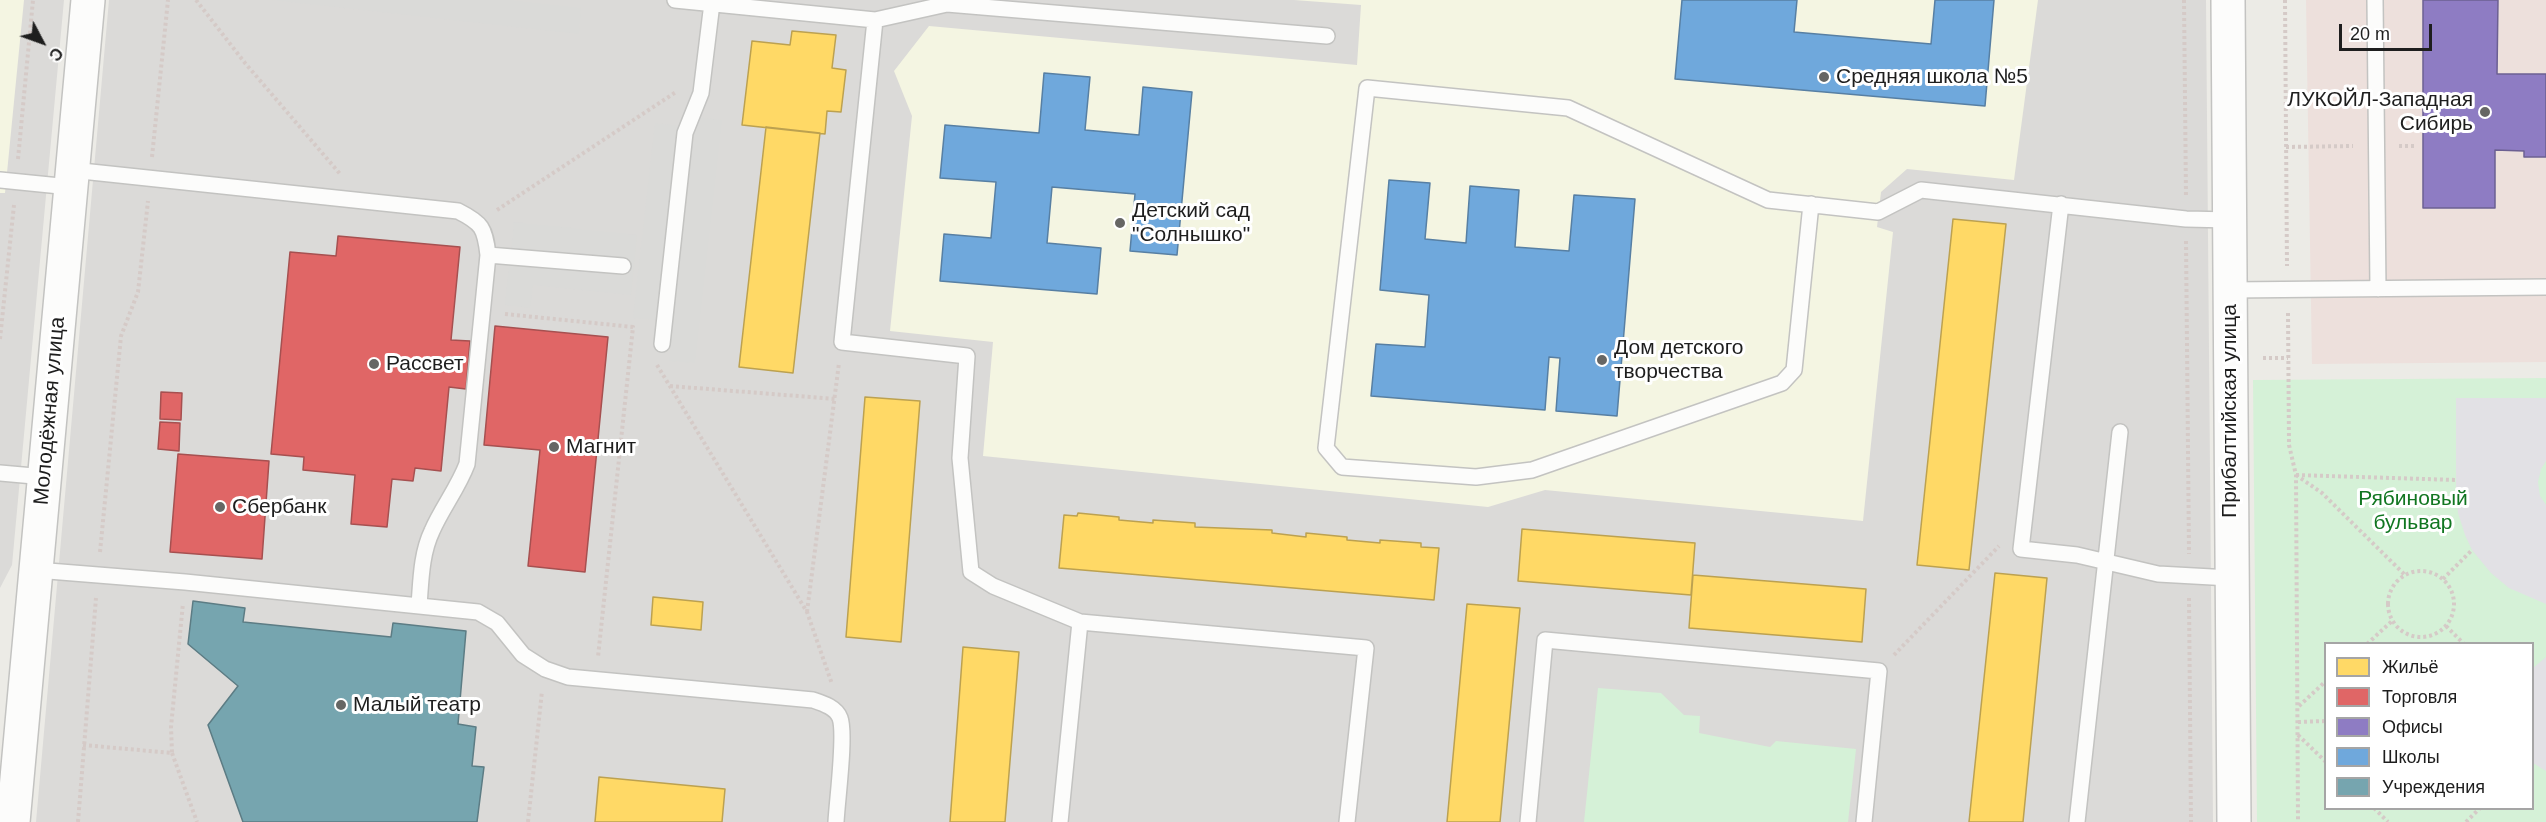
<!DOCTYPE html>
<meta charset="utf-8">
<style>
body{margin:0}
#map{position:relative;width:2546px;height:822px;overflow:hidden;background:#ecebe6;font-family:Helvetica,sans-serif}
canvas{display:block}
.legend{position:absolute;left:2324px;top:642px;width:210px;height:168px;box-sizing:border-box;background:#fff;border:2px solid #a5a5a5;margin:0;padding:8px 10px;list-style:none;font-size:18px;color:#1e1e1e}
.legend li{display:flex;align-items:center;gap:12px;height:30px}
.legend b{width:30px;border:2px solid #a5a5a5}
.north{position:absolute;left:12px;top:12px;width:60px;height:60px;-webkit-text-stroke:4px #fff;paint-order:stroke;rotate:131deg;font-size:16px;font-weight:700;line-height:24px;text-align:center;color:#1e1e1e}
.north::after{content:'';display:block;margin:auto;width:21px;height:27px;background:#1e1e1e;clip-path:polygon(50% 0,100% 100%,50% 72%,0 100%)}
.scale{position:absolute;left:2339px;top:24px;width:93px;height:27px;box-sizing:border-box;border:3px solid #1e1e1e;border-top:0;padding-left:8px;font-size:18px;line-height:21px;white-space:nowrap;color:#1e1e1e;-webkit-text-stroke:4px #fff;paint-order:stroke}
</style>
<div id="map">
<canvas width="2546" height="822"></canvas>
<ul class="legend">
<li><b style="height:16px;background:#ffd966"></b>Жильё</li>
<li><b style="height:16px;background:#e06666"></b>Торговля</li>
<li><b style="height:16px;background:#8e7cc3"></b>Офисы</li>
<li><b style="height:16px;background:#6fa8dc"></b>Школы</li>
<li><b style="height:16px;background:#76a5af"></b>Учреждения</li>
</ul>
<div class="north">С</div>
<div class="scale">20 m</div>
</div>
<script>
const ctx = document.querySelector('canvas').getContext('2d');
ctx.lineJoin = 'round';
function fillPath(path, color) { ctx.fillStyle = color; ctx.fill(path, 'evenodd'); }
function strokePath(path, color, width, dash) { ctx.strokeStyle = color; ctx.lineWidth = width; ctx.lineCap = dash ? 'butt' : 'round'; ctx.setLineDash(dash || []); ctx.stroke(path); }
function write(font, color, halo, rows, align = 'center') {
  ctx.font = font + ' Helvetica,sans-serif'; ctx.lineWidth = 6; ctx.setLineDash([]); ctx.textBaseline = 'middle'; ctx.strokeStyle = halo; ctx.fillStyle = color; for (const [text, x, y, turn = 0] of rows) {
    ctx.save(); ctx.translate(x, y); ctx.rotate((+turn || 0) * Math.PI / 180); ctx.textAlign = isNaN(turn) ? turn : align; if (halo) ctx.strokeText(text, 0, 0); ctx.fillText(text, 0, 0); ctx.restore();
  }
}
const residential = new Path2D(`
 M0,0H64L12,565L0,588Z
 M109,0H2206L2213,822H36Z`);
const commercial = new Path2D(`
 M2306,0H2546V362L2312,364Z`);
const education = new Path2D(`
 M0,0H24L5,193H0Z
 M1294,0H2038L2014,180L1907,169L1881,192L1877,227L1893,232L1863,521L1545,490L1488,507L983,456L993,342L890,331L912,116L894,71L929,26L1357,65L1361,5Z`);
const religious = new Path2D(`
 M272,0H509L581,8L579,34Z
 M696,117L722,120L695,363L669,361Z
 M655,123L678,126L656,320L633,318Z
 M514,222L637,235L631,295L533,285L530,308L505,305Z`);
const park = new Path2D(`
 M2546,378V822H2257L2253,380ZM2326,644H2532V808H2326Z
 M1598,688L1661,693L1684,715L1700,716L1699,733L1770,747L1776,741L1856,749L1848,822H1584Z`);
const plaza = new Path2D(`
 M2456,398H2546V461L2541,469L2538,482L2540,496L2546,505V604L2509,588L2491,573L2472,550L2465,535L2458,513L2456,490Z
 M2546,657V771L2533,763L2532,669Z`);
const homes = new Path2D(`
 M792,31L836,35L832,68L846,70L841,112L827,111L825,134L742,125L752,41L790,45Z
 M766,127L820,133L793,373L739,367Z
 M1953,219L2006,224L1969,570L1917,565Z
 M865,397L920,401L901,642L846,637Z
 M1078,513L1119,517V520L1153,523V520L1195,523V527L1272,530V533L1306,537V533L1347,537V540L1380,543V540L1421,543V547L1439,548L1434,600L1059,568L1064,515L1077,516Z
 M1522,529L1695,543L1691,595L1518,581Z
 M1995,573L2047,578L2023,822H1969Z
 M1693,575L1866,589L1862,642L1689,628Z
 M653,597L703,602L701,630L651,625Z
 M1467,604L1520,608L1500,822H1447Z
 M963,647L1019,652L1005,822H950Z
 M599,777L725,789L722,822H595Z`);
const shops = new Path2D(`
 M338,236L460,247L451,340L470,341L466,389L449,387L441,471L415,468L413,481L392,479L387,527L351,524L355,475L303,470L304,457L271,454L290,252L336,256Z
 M495,326L608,337L585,572L528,566L540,450L484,445Z
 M161,392L182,393L181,420L160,419Z
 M160,422L180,423L179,451L158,449Z
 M178,454L269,461L262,559L170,552Z`);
const offices = new Path2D(`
 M2423,0H2498L2497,74H2546V157H2524V151L2495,150V208H2423Z`);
const schools = new Path2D(`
 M1682,0H1797L1794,32L1931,44L1935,0H1994L1985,106L1675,79Z
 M1044,73L1090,77L1085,130L1139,135L1143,87L1192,92L1177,255L1130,251L1135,194L1052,187L1047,243L1101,248L1097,294L940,281L944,234L991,238L996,182L940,178L945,125L1039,133Z
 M1389,180L1430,183L1425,239L1466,243L1470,186L1519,190L1515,247L1569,251L1574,195L1635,199L1617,416L1556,411L1560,358L1549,357L1545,410L1371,396L1376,344L1425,347L1429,295L1380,290Z`);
const public = new Path2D(`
 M193,601L245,608L243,622L391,637L393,623L466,631L458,724L476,727L472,766L484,767L477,822H243L208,725L238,686L188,644Z`);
const path = new Path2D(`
 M196,0L245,63L341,175
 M2184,0L2186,197
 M2285,0L2287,266
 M2399,146H2417
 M2286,147L2353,146
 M152,157L168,0
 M18,159L33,0
 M497,210L676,92
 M2186,241L2189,554
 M2288,313L2289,445L2296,475L2298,822
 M505,314L633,327L598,657
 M0,339L14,205
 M2263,358H2288
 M657,365L807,612L832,684
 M670,386L836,399
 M2296,475L2456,480
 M2296,475L2322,493L2405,575
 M100,552L121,336L138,292L148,201
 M2388 604a33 33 0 1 1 66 0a33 33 0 1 1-66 0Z
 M2443,579L2472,550
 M2189,598L2191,822
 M807,612L839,363
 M2446,626L2464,644
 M2367,644L2392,621
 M1894,655L1999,546
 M2299,706L2326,681
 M2298,722L2326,721
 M2298,735L2326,762
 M83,745L172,753L171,727L183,603
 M172,753L197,822
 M2374,808L2388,822
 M78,822L96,598
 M528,822L542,691
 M2466,822L2480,808`);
const service = new Path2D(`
 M675,0L875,20L947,4L1327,36
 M2375,0L2378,289
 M875,20L842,342L967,356L960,458L971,572L993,586L1080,622
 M72,170L458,211C482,223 485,228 488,255L467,464C458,488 442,508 432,531C421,554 421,581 419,605
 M0,180L70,187
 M1811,204L1794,370L1782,383L1532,470L1476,477L1342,467L1326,448L1367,88L1568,108L1768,200L1878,212L1921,190L2186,219L2230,220
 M2061,204L2021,549L2077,555L2158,574L2230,578
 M488,255L623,266
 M2230,290L2546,287
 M662,344L685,133L701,93L712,3
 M0,473L45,477
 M36,570L185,582L478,612L497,623L523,655L545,669L568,677L813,700C822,703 836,707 840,718C846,734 837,801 836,822
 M1060,822L1080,622L1366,648L1347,822
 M1528,822L1545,640L1879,671L1864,822
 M2077,822L2120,432`);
const tertiary = new Path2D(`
 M2228,0L2234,822
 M13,822L88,0`);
const markers = [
 [1824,77,6,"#666664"],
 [2485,112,6,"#666664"],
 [1120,223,6,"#666664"],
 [1602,360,6,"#666664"],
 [374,364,6,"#666664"],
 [554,447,6,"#666664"],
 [220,507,6,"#666664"],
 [341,705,6,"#666664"]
];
const poiNames = [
 ["Средняя школа №5",1836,77],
 ["ЛУКОЙЛ-Западная",2473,100,"right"],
 ["Сибирь",2473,124,"right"],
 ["Детский сад",1132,211],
 ["\"Солнышко\"",1132,235],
 ["Дом детского",1614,348],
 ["творчества",1614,372],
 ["Рассвет",386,364],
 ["Магнит",566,447],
 ["Сбербанк",232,507],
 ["Малый театр",353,705]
];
const streetNames = [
 ["Молодёжная улица",50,411,-85],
 ["Прибалтийская улица",2230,411,-90]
];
const parkNames = [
 ["Рябиновый",2413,499],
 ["бульвар",2413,523]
];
fillPath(residential, '#dbdad8');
fillPath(commercial, '#ede0dc');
fillPath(education, '#f4f5e2');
fillPath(religious, '#dadad8');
fillPath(park, '#d5f1d7');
fillPath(plaza, '#e2e1e5');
fillPath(homes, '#ffd966');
strokePath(homes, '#bca150', 1.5);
fillPath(shops, '#e06666');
strokePath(shops, '#a65050', 1.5);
fillPath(offices, '#8e7cc3');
strokePath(offices, '#6c6092', 1.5);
fillPath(schools, '#6fa8dc');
strokePath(schools, '#577fa3', 1.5);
fillPath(public, '#76a5af');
strokePath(public, '#5c7c84', 1.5);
strokePath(service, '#c3c3c1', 18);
strokePath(tertiary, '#c3c3c1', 36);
strokePath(path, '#d5cac7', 4, [3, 3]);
strokePath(service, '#fcfcfb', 15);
strokePath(tertiary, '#fcfcfb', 33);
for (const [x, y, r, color] of markers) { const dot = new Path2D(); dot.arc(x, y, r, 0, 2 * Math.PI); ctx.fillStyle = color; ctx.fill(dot); strokePath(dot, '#fff', 2); }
write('21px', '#1e1e1e', '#fff', poiNames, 'left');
write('21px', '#1e1e1e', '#fff', streetNames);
write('21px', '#117621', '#fff', parkNames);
</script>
